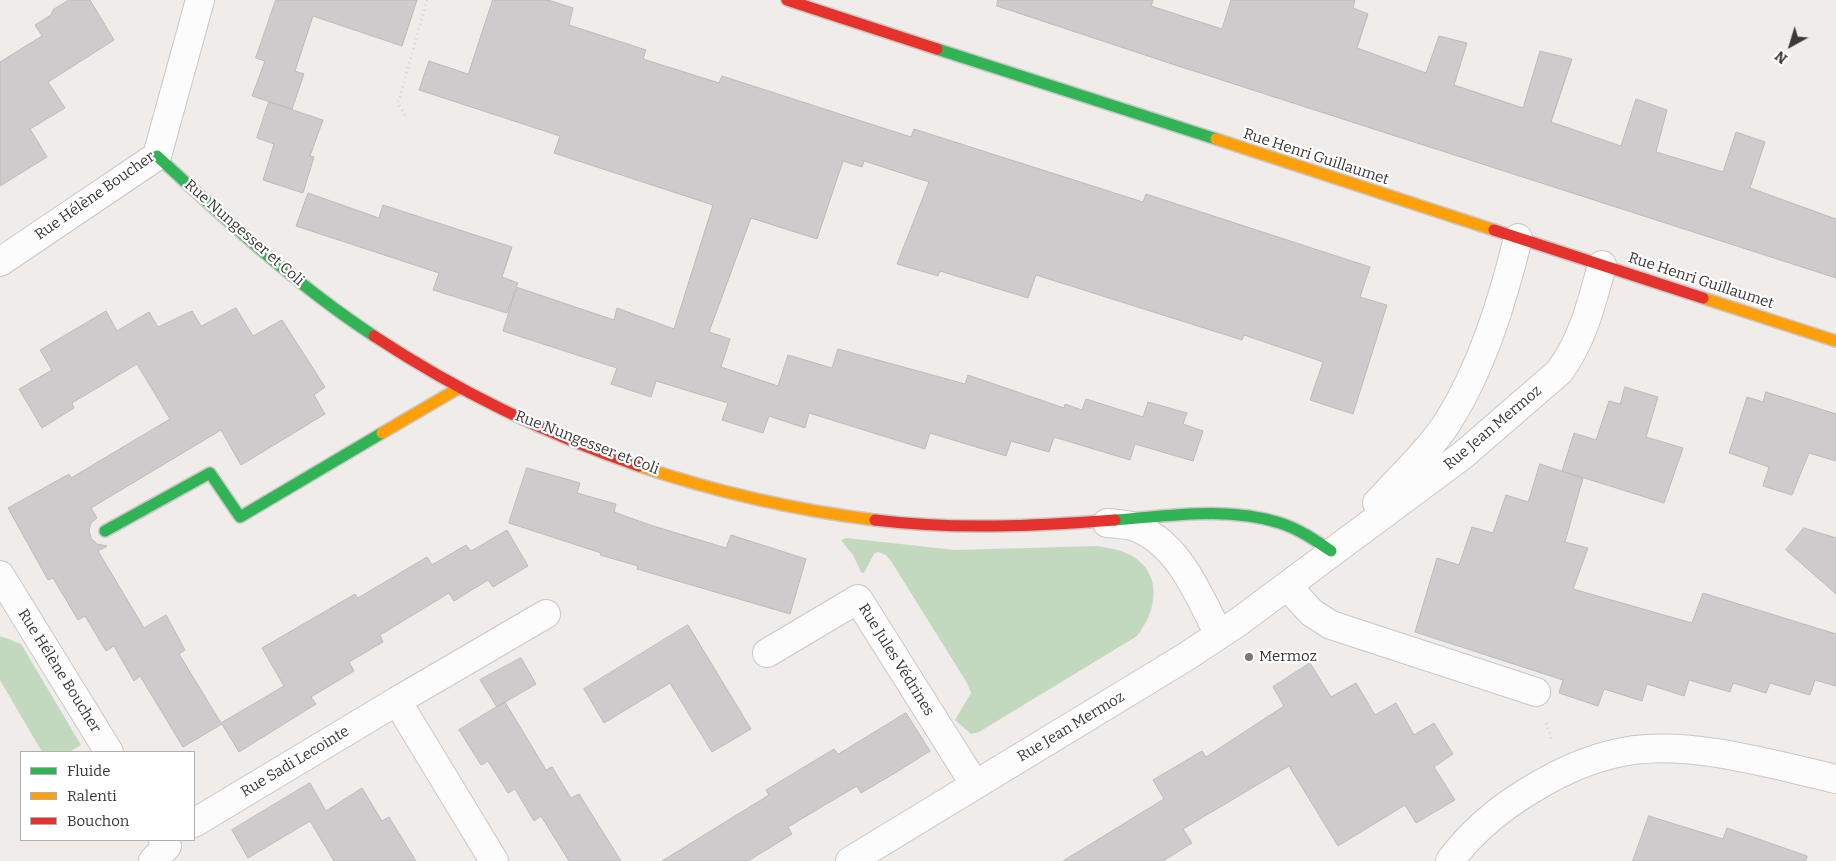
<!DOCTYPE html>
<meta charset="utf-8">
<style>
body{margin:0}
#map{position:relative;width:1836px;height:861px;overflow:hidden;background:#efecea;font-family:Bitter,serif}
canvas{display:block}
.legend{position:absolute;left:20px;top:751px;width:175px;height:90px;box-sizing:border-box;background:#fff;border:1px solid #b0afaf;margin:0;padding:6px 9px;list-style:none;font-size:15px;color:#3a3736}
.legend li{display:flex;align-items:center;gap:10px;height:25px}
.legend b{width:25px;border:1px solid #b0afaf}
.north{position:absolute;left:1766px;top:20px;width:50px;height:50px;-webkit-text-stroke:4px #fff;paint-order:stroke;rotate:219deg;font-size:14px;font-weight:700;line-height:20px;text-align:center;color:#3a3736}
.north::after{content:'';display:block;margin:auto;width:18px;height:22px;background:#3a3736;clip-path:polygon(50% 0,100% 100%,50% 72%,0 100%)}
</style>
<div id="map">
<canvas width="1836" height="861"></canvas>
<ul class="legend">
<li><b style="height:6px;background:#30b455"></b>Fluide</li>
<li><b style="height:6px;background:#ff9f0a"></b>Ralenti</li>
<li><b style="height:6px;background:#e5322d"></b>Bouchon</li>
</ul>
<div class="north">N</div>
</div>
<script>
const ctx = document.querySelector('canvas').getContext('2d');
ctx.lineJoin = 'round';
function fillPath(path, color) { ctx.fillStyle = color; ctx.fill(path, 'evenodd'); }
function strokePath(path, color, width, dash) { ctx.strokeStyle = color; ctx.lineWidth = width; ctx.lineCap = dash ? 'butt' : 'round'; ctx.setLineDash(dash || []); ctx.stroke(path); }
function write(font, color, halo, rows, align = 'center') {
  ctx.font = font + ' Bitter,serif'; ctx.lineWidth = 4.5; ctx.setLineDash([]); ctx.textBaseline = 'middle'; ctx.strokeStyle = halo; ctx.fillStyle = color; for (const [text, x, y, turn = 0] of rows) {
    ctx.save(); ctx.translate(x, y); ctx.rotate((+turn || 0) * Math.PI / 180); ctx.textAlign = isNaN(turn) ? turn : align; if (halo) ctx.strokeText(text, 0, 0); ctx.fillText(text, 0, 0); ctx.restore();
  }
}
const green = new Path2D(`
 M846,538L955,550L1098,546C1105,548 1113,548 1121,551C1162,565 1161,606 1137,636L979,732L971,734L955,720L971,693L967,683L891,561L886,555L878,552L874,554L864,573L861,572L853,555L841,540Z
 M0,636L21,644L81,745L69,752H42L0,680Z`);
const building = new Path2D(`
 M69,0H90L114,40L48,82L65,108L30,129L47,157L0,186V62L42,36L35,25L51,15L53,10Z
 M276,0H417L402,46L313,16L295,71L304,74L292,109L252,96L265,61L256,58Z
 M493,0H548L573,8L569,25L646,50L643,59L719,83L722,76L911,137L914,129L1143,202L1146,194L1370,267L1360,297L1387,305L1353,414L1310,400L1323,362L1244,335L1242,340L1036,275L1028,298L940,271L938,276L897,264L929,182L864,161L862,167L843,161L817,239L751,218L709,332L730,339L721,367L778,386L788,355L832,368L838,349L965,384L968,375L1064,408L1065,404L1082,410L1086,399L1143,417L1148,402L1187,413L1183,424L1203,431L1193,461L1135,444L1130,460L1054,437L1049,452L1011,441L1006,456L930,433L925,449L809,413L805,428L769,416L763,433L722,420L728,403L656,381L651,397L611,384L617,368L503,331L516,289L507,313L433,290L439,273L296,226L308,193L379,218L383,205L512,247L502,277L518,283L516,287L614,320L617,308L674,329L713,205L554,153L560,136L419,90L429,61L468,74Z
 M998,0H1153L1151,6L1222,29L1231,0H1355L1353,8L1368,14L1357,48L1426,73L1439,36L1467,43L1454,85L1523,108L1540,51L1572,59L1551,122L1621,146L1636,99L1667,110L1656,152L1723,172L1736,132L1765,142L1750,188L1836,219V278L1172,64L997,6Z
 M269,102L323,120L310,156L314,157L303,193L263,180L274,144L257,138Z
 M236,308L253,336L282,320L325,387L314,395L325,414L241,465L221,430L91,508L97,518L91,523L89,530L91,538L97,544L107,546L98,551L144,628L166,615L185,650L179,654L221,723L284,686L262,648L355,594L358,598L427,557L432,565L466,545L471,551L507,530L528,566L493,587L488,580L454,601L449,593L380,635L383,642L349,662L354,671L311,697L316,704L239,752L222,724L183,747L140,676L134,681L114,646L106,651L85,616L78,620L53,578L48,580L8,508L69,474L71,478L170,419L137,364L72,403L74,408L42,428L19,389L52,370L40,350L106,311L117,331L149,312L158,327L192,311L201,326Z
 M1625,387L1658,397L1646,437L1683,448L1664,503L1562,471L1574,433L1596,440L1609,401L1620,404Z
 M1766,392L1836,414V461L1809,453L1792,495L1763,486L1769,467L1729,453L1747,397L1763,402Z
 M1540,464L1583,478L1565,542L1588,548L1573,589L1692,623L1703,593L1836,634V686L1815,680L1810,695L1770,683L1766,693L1733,683L1730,692L1689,680L1684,696L1647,684L1642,701L1604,689L1598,706L1559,693L1563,680L1415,632L1437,558L1459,565L1472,527L1493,533L1506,495L1528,502Z
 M527,468L580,483L577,493L616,504L614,512L650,525L726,548L731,535L806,559L790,614L637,569L638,566L600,555L601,553L509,523Z
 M1804,528L1836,538V594L1786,550Z
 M688,625L751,729L712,752L670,683L604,723L584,689Z
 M521,658L536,684L497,707L480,680Z
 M1310,663L1331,697L1356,683L1375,715L1396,703L1414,735L1434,723L1453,754L1434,767L1455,800L1416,823L1405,805L1338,846L1289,766L1183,829L1192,843L1163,861H1063L1164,799L1153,780L1202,751L1206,757L1284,706L1273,687Z
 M505,702L546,770L552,767L571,798L579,794L621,861H569L541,816L534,821L515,789L508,793L488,761L481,765L459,730Z
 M906,713L930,751L895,773L861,793L857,786L823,806L788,827L792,834L748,861H662L769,795L766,790L834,749L838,754Z
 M310,783L326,811L362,788L382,821L389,817L416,861H334L310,821L248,858L232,830Z
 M1649,816L1723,839L1727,828L1807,856L1806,861H1633Z`);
const path = new Path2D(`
 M405,115L398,103L427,0
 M1546,723L1552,741`);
const street = new Path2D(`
 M0,262L157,156L200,0
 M1377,503C1399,479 1433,446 1449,420C1483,365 1503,299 1518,238
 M1107,523C1117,524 1129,524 1138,528C1181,547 1199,596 1219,635
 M0,575L109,752
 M1287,586L1312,613L1331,625L1536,692
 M767,653L858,599L975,785
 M194,823L397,701
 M153,861L167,846L163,840
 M494,861L397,701L546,614
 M850,861L1184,658L1237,623L1463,455L1559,372C1583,340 1592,302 1602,265
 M1450,861C1472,831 1500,808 1532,789C1563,770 1597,755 1634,750C1697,742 1775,765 1836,779`);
const fast = new Path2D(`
 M937,49L1216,139
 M157,156C226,220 295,284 374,336
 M1115,520C1168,516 1228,506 1280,523C1299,529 1315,540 1331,551
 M105,531L210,473L240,517L382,433`);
const slow = new Path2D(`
 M1216,139L1494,230
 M1703,298L1836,341
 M382,433L459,388
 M639,466C716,492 795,510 875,520`);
const jam = new Path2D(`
 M787,0L937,49
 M1494,230L1703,298
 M374,336C456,390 545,434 639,466
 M875,520C955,530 1035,526 1115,520`);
const markers = [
 [1249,657,5,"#797675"]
];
const streetNames = [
 ["Rue Henri Guillaumet",1316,157,18],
 ["Rue Hélène Boucher",95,196,-35],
 ["Rue Nungesser et Coli",244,233,41],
 ["Rue Henri Guillaumet",1701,281,18],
 ["Rue Jean Mermoz",1493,428,-40],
 ["Rue Nungesser et Coli",587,443,21],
 ["Rue Jules Védrines",896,660,58],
 ["Rue Hélène Boucher",59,671,58],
 ["Rue Jean Mermoz",1071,727,-31],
 ["Rue Sadi Lecointe",295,762,-31]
];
const poiNames = [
 ["Mermoz",1259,657]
];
fillPath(green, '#c2d9c0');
fillPath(building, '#cdcbcb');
strokePath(building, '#bdbaba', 1);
strokePath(street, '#cac7c6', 30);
strokePath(fast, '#cac7c6', 14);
strokePath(slow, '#cac7c6', 14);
strokePath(jam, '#cac7c6', 14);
strokePath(path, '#d6d5d5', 3, [1, 4]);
strokePath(street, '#fdfcfc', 28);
strokePath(fast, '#30b455', 11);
strokePath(slow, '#ff9f0a', 11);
strokePath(jam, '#e5322d', 11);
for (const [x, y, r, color] of markers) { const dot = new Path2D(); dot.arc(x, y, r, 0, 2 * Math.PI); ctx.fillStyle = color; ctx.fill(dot); strokePath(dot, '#fff', 2); }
write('15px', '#3a3736', '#fff', streetNames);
write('15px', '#3a3736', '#fff', poiNames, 'left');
</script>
